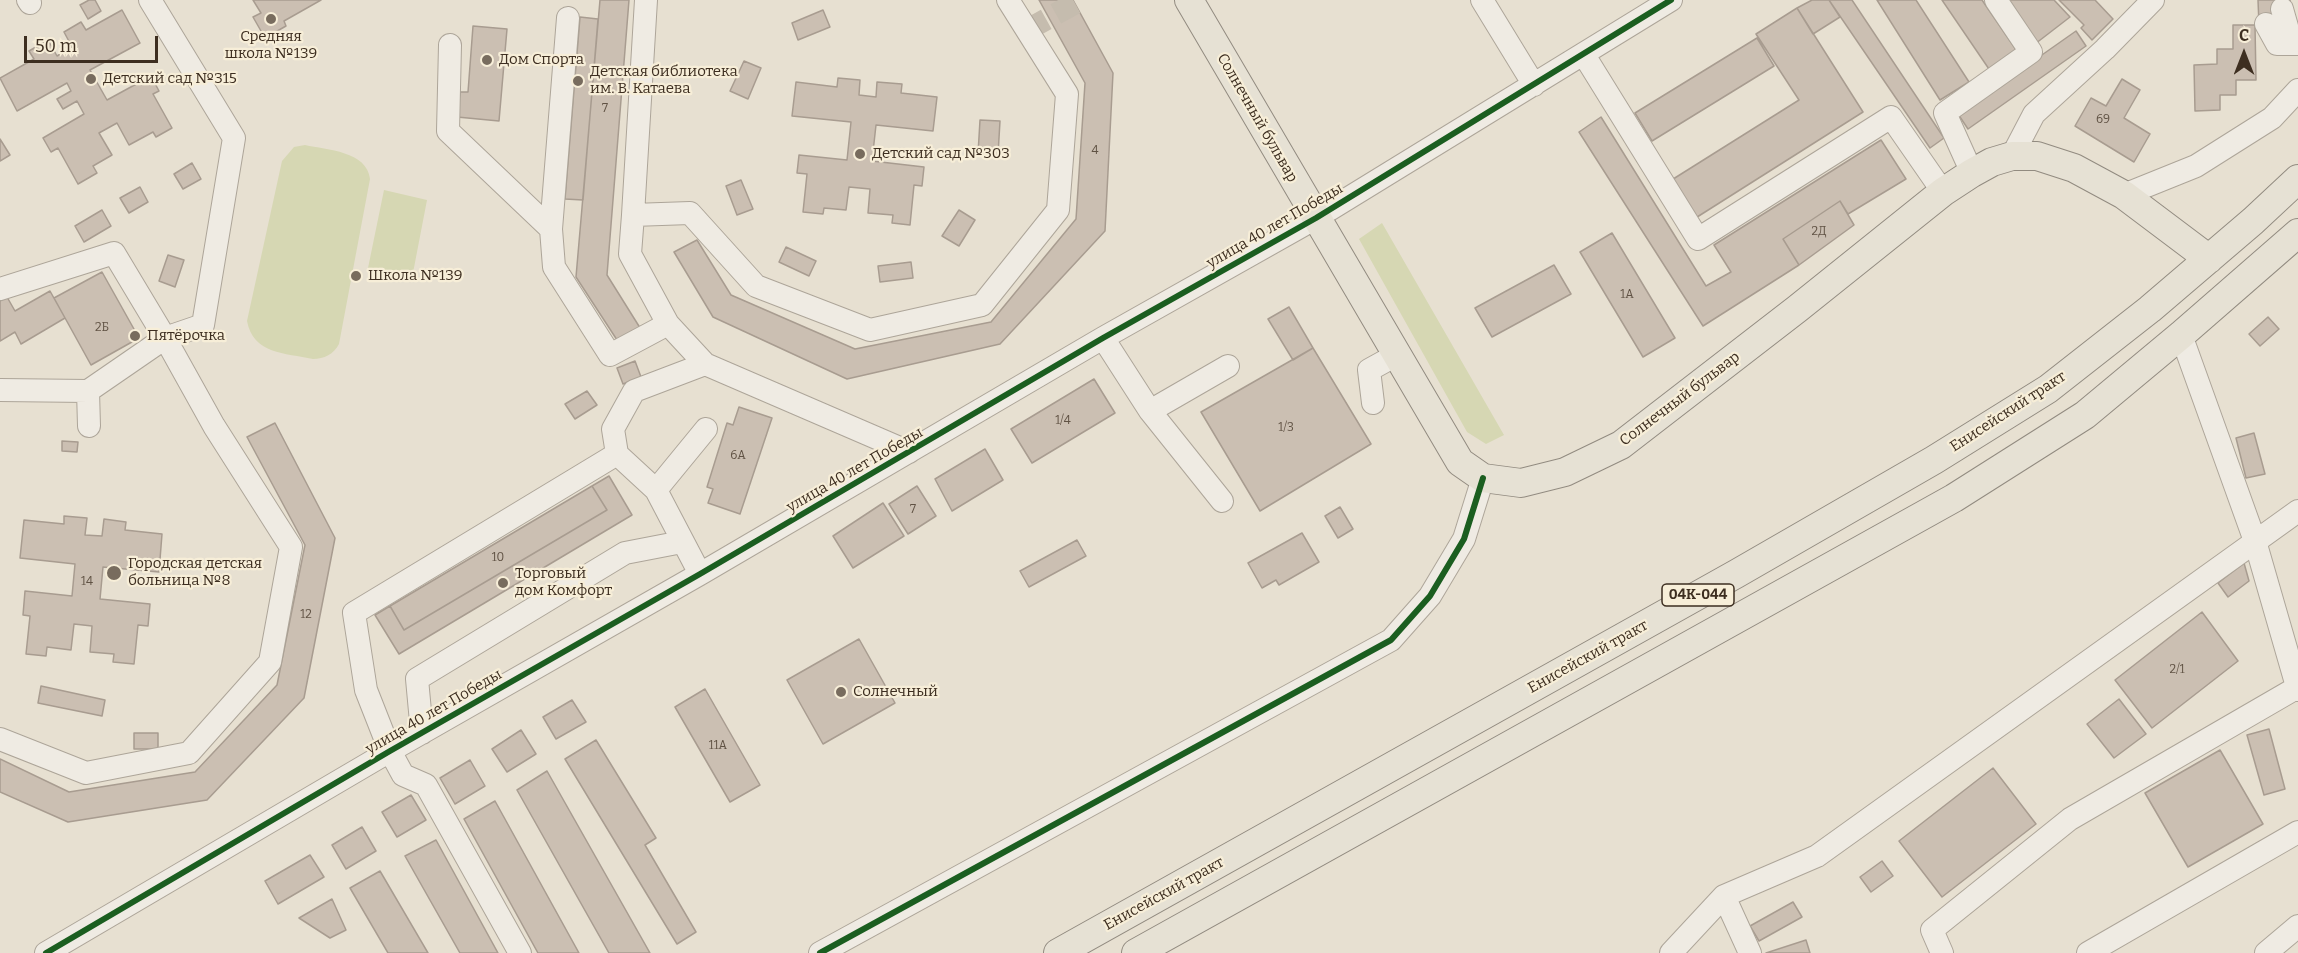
<!DOCTYPE html>
<meta charset="utf-8">
<style>
body{margin:0}
#map{position:relative;width:2298px;height:953px;overflow:hidden;background:#e7e0d1;font-family:Bitter,serif}
canvas{display:block}
.north{position:absolute;left:2214px;top:24px;width:60px;height:60px;-webkit-text-stroke:4px #f7eed8;paint-order:stroke;rotate:0deg;font-size:16px;font-weight:700;line-height:24px;text-align:center;color:#3d2e20}
.north::after{content:'';display:block;margin:auto;width:21px;height:27px;background:#3d2e20;clip-path:polygon(50% 0,100% 100%,50% 72%,0 100%)}
.scale{position:absolute;left:24px;top:36px;width:134px;height:27px;box-sizing:border-box;border:3px solid #3d2e20;border-top:0;padding-left:8px;font-size:18px;line-height:21px;white-space:nowrap;color:#3d2e20;-webkit-text-stroke:4px #f7eed8;paint-order:stroke}
</style>
<div id="map">
<canvas width="2298" height="953"></canvas>
<div class="north">С</div>
<div class="scale">50 m</div>
</div>
<script>
const ctx = document.querySelector('canvas').getContext('2d');
ctx.lineJoin = 'round';
function fillPath(path, color) { ctx.fillStyle = color; ctx.fill(path, 'evenodd'); }
function strokePath(path, color, width, dash) { ctx.strokeStyle = color; ctx.lineWidth = width; ctx.lineCap = dash ? 'butt' : 'round'; ctx.setLineDash(dash || []); ctx.stroke(path); }
function write(font, color, halo, rows, align = 'center') {
  ctx.font = font + ' Bitter,serif'; ctx.lineWidth = 4.5; ctx.setLineDash([]); ctx.textBaseline = 'middle'; ctx.strokeStyle = halo; ctx.fillStyle = color; for (const [text, x, y, turn = 0] of rows) {
    ctx.save(); ctx.translate(x, y); ctx.rotate((+turn || 0) * Math.PI / 180); ctx.textAlign = isNaN(turn) ? turn : align; if (halo) ctx.strokeText(text, 0, 0); ctx.fillText(text, 0, 0); ctx.restore();
  }
}
const green = new Path2D(`
 M305,145C327,150 367,151 370,179L339,344C334,354 324,359 313,359C285,353 253,354 247,321L282,161L294,147Z
 M384,190L427,200L412,278L368,268Z
 M1382,223L1504,435L1486,444L1467,432L1359,239Z`);
const building = new Path2D(`
 M89,0H95L101,11L88,19L80,5Z
 M253,0H321L284,21L286,26L265,38L253,17L261,13Z
 M600,0H629L607,275L642,331L619,343L576,277Z
 M1039,0H1073L1113,73L1105,231L1000,344L847,379L713,317L674,252L697,240L731,295L855,349L991,322L1076,219L1085,83Z
 M1812,0H1829L1840,17L1813,34L1797,8Z
 M1829,0H1852L1944,138L1930,148Z
 M1877,0H1916L1969,82L1940,100Z
 M1942,0H1982L2019,54L1991,72Z
 M2004,0H2054L2070,17L2035,44Z
 M2059,0H2095L2113,19L2092,40L2081,28L2084,25Z
 M2258,0H2290V9L2274,24L2259,25Z
 M1797,8L1863,112L1694,219L1670,181L1799,100L1756,34Z
 M122,10L140,43L90,70L107,100L151,76L159,91L153,94L172,128L156,137L153,132L129,145L117,123L99,133L112,155L93,166L97,173L78,184L58,148L51,152L43,138L84,114L77,101L63,109L57,99L71,91L67,83L17,111L0,78L34,59L29,51L48,40L57,56L72,47L64,32L81,22L86,30Z
 M823,10L830,27L798,40L792,23Z
 M580,17L598,19L583,200L565,199Z
 M2233,25H2255L2256,80H2236V95H2220V110L2195,111L2194,65L2217,64V49H2233Z
 M473,26L507,29L499,121L457,117L460,92H468Z
 M2076,31L2086,46L1968,129L1958,114Z
 M1757,38L1774,66L1652,141L1635,113Z
 M744,61L761,68L748,99L730,91Z
 M838,78L860,80L859,95L876,97L877,82L902,84L901,93L937,97L933,131L876,125L872,161L924,167L922,186L914,185L910,225L892,223L893,215L868,213L870,189L849,187L846,210L824,208L823,214L803,212L807,174L797,173L799,155L847,160L851,122L792,116L796,82L837,87Z
 M2122,79L2140,90L2124,118L2150,134L2134,162L2075,126L2091,98L2106,106Z
 M1601,117L1706,286L1731,272L1714,245L1881,140L1906,179L1848,214L1840,201L1783,239L1799,265L1703,326L1579,132Z
 M980,120L1000,121L998,155L978,154Z
 M0,139L10,155L0,161Z
 M192,163L201,179L183,189L174,174Z
 M741,180L753,209L737,215L726,186Z
 M140,187L148,202L129,213L120,198Z
 M1840,201L1854,225L1799,265L1783,239Z
 M102,210L111,226L84,242L75,226Z
 M959,210L975,220L959,246L942,236Z
 M1612,233L1675,338L1643,357L1580,252Z
 M786,247L816,261L809,276L779,262Z
 M168,255L184,260L175,287L159,281Z
 M911,262L913,278L880,282L878,266Z
 M1554,265L1571,294L1492,337L1475,308Z
 M102,272L139,338L91,365L54,298Z
 M50,291L65,318L21,344L15,332L0,341V301L7,297L15,311Z
 M1289,307L1313,348L1293,360L1268,319Z
 M2268,317L2279,329L2260,346L2249,334Z
 M1313,348L1371,444L1260,511L1201,412Z
 M635,361L641,377L623,384L617,368Z
 M1094,379L1115,413L1032,463L1011,429Z
 M587,391L597,405L575,419L565,404Z
 M739,407L772,418L740,514L708,503L713,489L707,487L727,423L733,425Z
 M275,423L335,538L304,698L207,800L68,822L0,792V759L69,792L195,772L277,685L305,545L247,437Z
 M2254,433L2265,474L2246,478L2236,438Z
 M62,441L78,442L77,452L62,451Z
 M985,449L1003,480L952,511L935,479Z
 M609,476L632,515L399,654L375,615L390,606L404,630L607,510L592,486Z
 M592,486L607,510L404,630L390,606Z
 M917,486L936,516L908,534L889,504Z
 M883,503L904,536L853,568L833,536Z
 M1340,507L1353,529L1338,538L1325,516Z
 M64,516L87,518L85,535L102,536L104,519L126,522L125,530L162,534L159,572L103,567L100,599L150,604L148,626L138,625L134,664L113,662L114,654L90,652L92,626L74,624L71,650L47,647L46,656L26,654L30,616L23,615L25,591L72,596L75,564L20,558L24,520L64,524Z
 M1302,533L1319,562L1279,585L1276,580L1262,588L1248,563Z
 M1077,540L1086,556L1029,587L1020,571Z
 M2244,563L2249,581L2228,597L2218,583Z
 M2202,612L2238,661L2152,728L2115,680Z
 M859,639L895,703L823,744L787,680Z
 M41,686L105,700L102,716L38,703Z
 M705,689L760,785L730,802L675,707Z
 M2119,699L2146,734L2114,758L2087,724Z
 M572,700L586,722L556,739L543,717Z
 M2269,729L2285,789L2264,795L2247,735Z
 M521,730L536,754L507,772L492,749Z
 M134,733H158V749H134Z
 M596,740L656,838L645,845L696,932L677,944L565,759Z
 M2220,750L2263,824L2188,867L2145,793Z
 M470,760L485,786L455,804L440,778Z
 M1993,768L2036,824L1942,897L1899,841Z
 M547,771L650,953H609L517,790Z
 M411,795L426,820L397,837L382,812Z
 M495,801L579,953H538L464,819Z
 M362,827L376,851L346,869L332,845Z
 M436,840L498,953H460L405,856Z
 M310,855L324,877L278,904L265,881Z
 M1882,861L1893,876L1871,892L1860,877Z
 M380,871L428,953H388L350,888Z
 M332,899L346,930L330,938L299,918Z
 M1793,902L1802,917L1759,941L1750,926Z
 M1806,940L1810,953H1766Z`);
const minorTunnel = new Path2D(`
 M1027,30L1081,0`);
const minor = new Path2D(`
 M28,0L30,3
 M1482,0L1534,85
 M2282,9L2292,44
 M568,18L551,229L554,267L610,355L668,324
 M2266,24L2277,44H2298
 M450,45L448,131L551,229
 M1584,55L1698,239L1891,117L1943,192
 M2012,156L2034,114L2105,49L2153,0
 M1972,173L1945,113L2031,52L1996,0
 M2124,195L2196,166L2272,118L2298,90
 M633,215L646,0
 M0,289L114,253L165,338L88,391
 M2181,335L2255,541L2298,690
 M1103,338L1150,411L1222,501
 M705,364L668,324L630,254L633,215L690,213L756,286L870,330L982,305L1058,210L1067,94L1008,0
 M0,390L88,391L89,426
 M1373,403L1369,370L1398,354
 M1150,411L1228,366
 M656,490L706,429
 M700,574L656,490L617,454L613,429L634,391L705,364L909,452
 M422,733L417,679L625,553L682,542
 M0,739L86,773L189,753L270,662L291,547L214,426L165,338L203,325L234,138L150,0
 M1724,896L1750,953
 M46,953L390,751L700,574L1103,338L1316,218L1671,0
 M520,953L426,785L403,775L390,751L366,690L354,613L617,454
 M820,953L1391,640L1430,596L1464,539L1483,478
 M1671,953L1724,896L1817,856L2298,511
 M1942,953L1932,930L2070,819L2298,687
 M2088,953L2298,832
 M2266,953L2298,926`);
const major = new Path2D(`
 M1189,0L1460,462L1483,478L1521,483L1565,472L1621,445L1797,309L1943,192L1972,173L1992,162L2012,156H2037L2074,168L2124,195L2209,259
 M1058,953L1736,574L1934,460L2048,389L2150,309L2253,221L2298,179
 M1136,953L1954,498L2085,415L2181,335L2298,233`);
const cycleway = new Path2D(`
 M46,953L390,751L700,574L1103,338L1316,218L1671,0
 M820,953L1391,640L1430,596L1464,539L1483,478`);
const markers = [
 [271,19,6,"#786c5e"],
 [487,60,6,"#786c5e"],
 [91,79,6,"#786c5e"],
 [578,81,6,"#786c5e"],
 [860,154,6,"#786c5e"],
 [356,276,6,"#786c5e"],
 [135,336,6,"#786c5e"],
 [114,573,8,"#786c5e"],
 [503,583,6,"#786c5e"],
 [841,692,6,"#786c5e"]
];
const numberNames = [
 ["7",605,109],
 ["69",2103,120],
 ["4",1095,151],
 ["2Д",1819,232],
 ["1А",1627,295],
 ["2Б",102,328],
 ["1/4",1063,421],
 ["1/3",1286,428],
 ["6А",738,456],
 ["7",913,510],
 ["10",498,558],
 ["14",87,582],
 ["12",306,615],
 ["2/1",2177,670],
 ["11А",718,746]
];
const shields = [
 [1698,595,72]
];
const shieldNames = [
 ["04К-044",1698,595]
];
const poiNames = [
 ["Средняя",271,37,"center"],
 ["школа №139",271,54,"center"],
 ["Дом Спорта",499,60],
 ["Детская библиотека",590,72],
 ["им. В. Катаева",590,89],
 ["Детский сад №315",103,79],
 ["Детский сад №303",872,154],
 ["Школа №139",368,276],
 ["Пятёрочка",147,336],
 ["Городская детская",128,564],
 ["больница №8",128,581],
 ["Торговый",515,574],
 ["дом Комфорт",515,591],
 ["Солнечный",853,692]
];
const streetNames = [
 ["Солнечный бульвар",1257,118,60],
 ["улица 40 лет Победы",1275,226,-30],
 ["Солнечный бульвар",1680,399,-37],
 ["Енисейский тракт",2008,412,-33],
 ["улица 40 лет Победы",855,470,-30],
 ["Енисейский тракт",1588,657,-29],
 ["улица 40 лет Победы",434,712,-30],
 ["Енисейский тракт",1164,894,-29]
];
fillPath(green, '#d6d7b3');
fillPath(building, '#cbbfb2');
strokePath(building, '#a89c90', 1.5);
strokePath(minorTunnel, '#c5bcae', 22, [22, 11]);
strokePath(minor, '#ada599', 24);
strokePath(major, '#928b80', 30);
strokePath(minor, '#efebe3', 22);
strokePath(major, '#e6e1d4', 28);
strokePath(cycleway, '#1b5e20', 6);
for (const [x, y, r, color] of markers) { const dot = new Path2D(); dot.arc(x, y, r, 0, 2 * Math.PI); ctx.fillStyle = color; ctx.fill(dot); strokePath(dot, '#f7eed8', 2); }
write('12px', '#605244', null, numberNames);
for (const [x, y, w] of shields) { const box = new Path2D(); box.roundRect(x - w / 2, y - 11, w, 22, 4.5); ctx.fillStyle = '#f7eed8'; ctx.fill(box); strokePath(box, '#3d2e20', 1.5); }
write('bold 14px', '#3d2e20', null, shieldNames);
write('15px', '#3d2e20', '#f7eed8', poiNames, 'left');
write('15px', '#3d2e20', '#f7eed8', streetNames);
</script>
